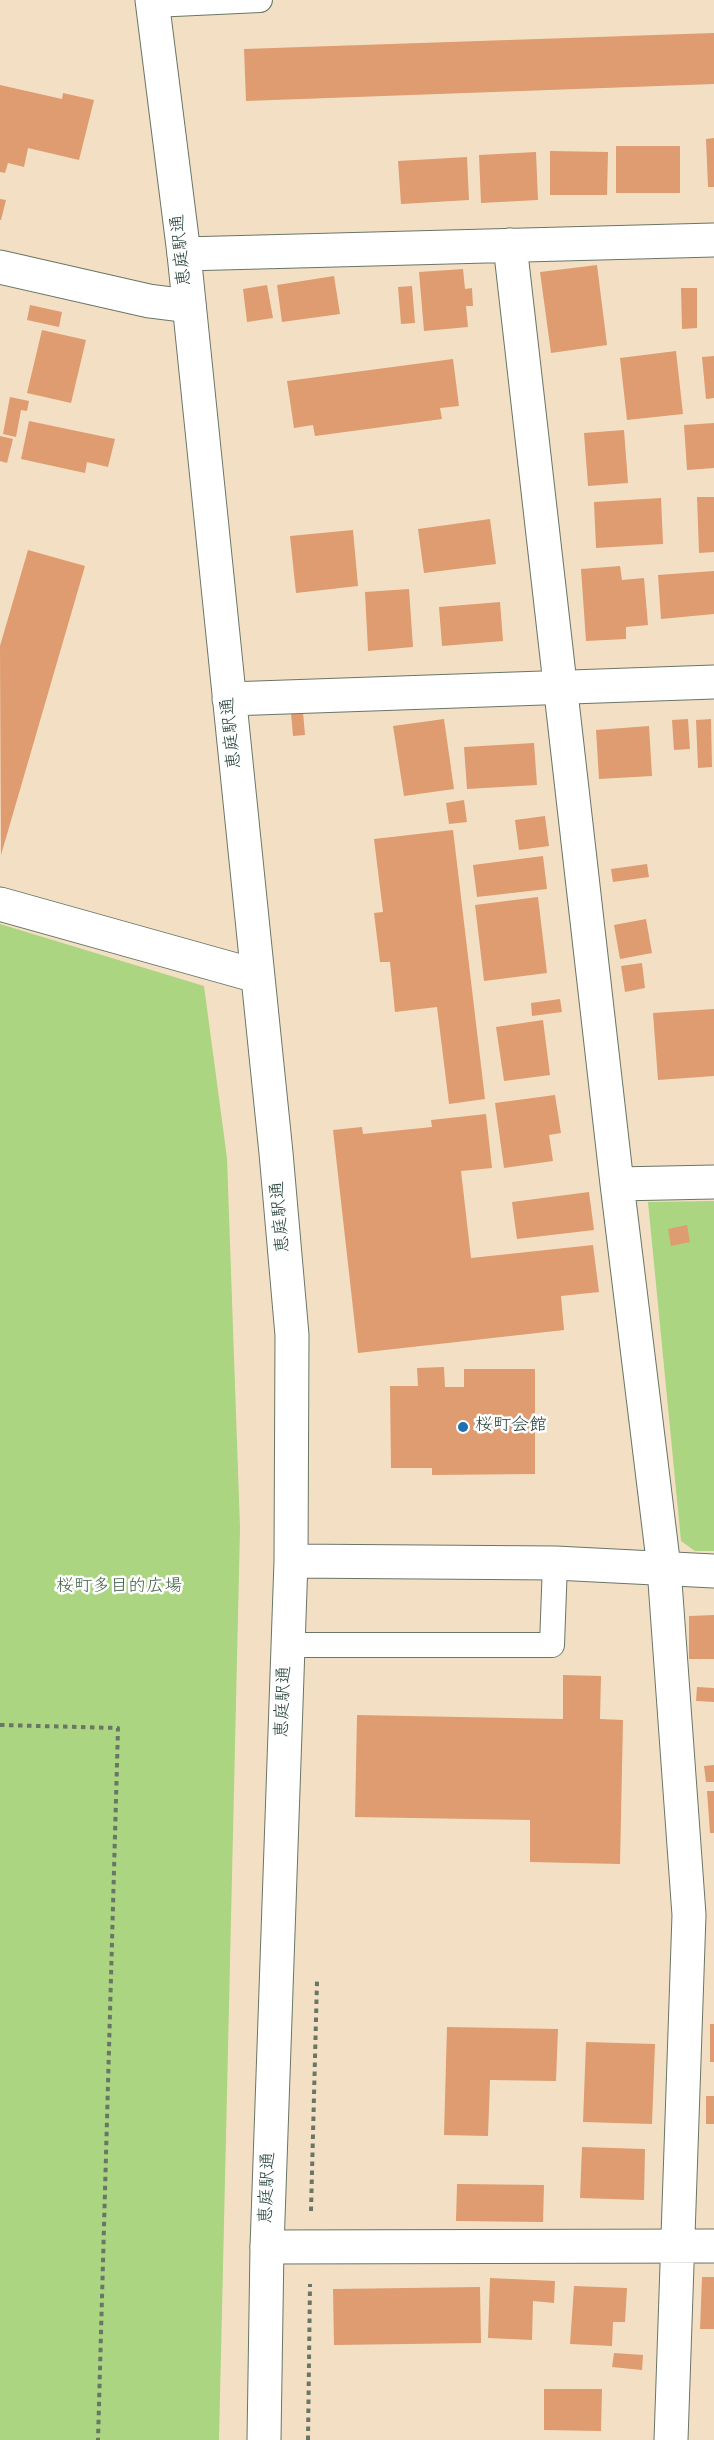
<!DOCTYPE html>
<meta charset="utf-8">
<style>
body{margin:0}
canvas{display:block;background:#f3dfc4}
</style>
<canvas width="714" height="2440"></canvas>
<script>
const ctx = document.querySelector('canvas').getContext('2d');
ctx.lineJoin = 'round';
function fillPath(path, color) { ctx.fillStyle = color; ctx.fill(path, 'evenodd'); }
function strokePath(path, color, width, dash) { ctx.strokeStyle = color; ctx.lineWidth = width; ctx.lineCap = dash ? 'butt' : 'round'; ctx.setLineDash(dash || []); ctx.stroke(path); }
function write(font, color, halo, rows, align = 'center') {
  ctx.font = font + ' Kalam,"Klee One",sans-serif'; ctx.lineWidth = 5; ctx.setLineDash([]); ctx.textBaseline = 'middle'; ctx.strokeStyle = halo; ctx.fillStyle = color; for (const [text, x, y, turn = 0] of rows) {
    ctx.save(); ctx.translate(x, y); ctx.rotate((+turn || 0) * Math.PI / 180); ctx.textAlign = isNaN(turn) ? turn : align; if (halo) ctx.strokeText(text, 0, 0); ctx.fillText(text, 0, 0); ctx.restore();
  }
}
const green = new Path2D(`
 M0,924L204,986L227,1158L240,1528L219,2440H0Z
 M714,1201V1551H695L681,1541L648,1202Z`);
const building = new Path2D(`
 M714,33V84L246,101L244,49Z
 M0,85L62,99L63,93L94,100L79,160L28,148L24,167L8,163L5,173L0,172Z
 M714,138V187H708L706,139Z
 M616,146H680V193H616Z
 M550,151L608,152L607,195H550Z
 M536,152L538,200L481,203L479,155Z
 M467,157L469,200L401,204L398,161Z
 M0,199L6,200L1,220H0Z
 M597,265L607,345L551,353L540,272Z
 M463,269L465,289L472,288L473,306H466L468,327L424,331L419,272Z
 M334,276L340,314L282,322L277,285Z
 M267,285L273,318L247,322L243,289Z
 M412,286L415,323L401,324L398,287Z
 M681,288H697V328L682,329Z
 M30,305L62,312L59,327L27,320Z
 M42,330L86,340L71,403L27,393Z
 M676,351L683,414L627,420L620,358Z
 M714,356V398L706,399L702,357Z
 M453,359L459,406L440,408L442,419L315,436L313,425L294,428L287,381Z
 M10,397L29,401L27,411L21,410L16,437L3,434Z
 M29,421L115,439L108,467L87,462L85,473L21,459Z
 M714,423V468L687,470L684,425Z
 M624,430L628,483L588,486L584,433Z
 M0,436L13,439L7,463L0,461Z
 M697,497H714V552L699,553Z
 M661,498L663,544L596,548L594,502Z
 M490,519L496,564L424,573L418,529Z
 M353,530L358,586L296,593L290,536Z
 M28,550L85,566L1,855L0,646Z
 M620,566L622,580L644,578L648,625L626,627V639L586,641L581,569Z
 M714,571V614L661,619L658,575Z
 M409,589L413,647L368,651L365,592Z
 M500,602L503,641L442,646L439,607Z
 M303,712L305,735L293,736L291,713Z
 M444,719L454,789L404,796L393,726Z
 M688,719L690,749L674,750L672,720Z
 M711,719L712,767L698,768L696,720Z
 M649,726L652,776L599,779L596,730Z
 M534,743L537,785L467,789L464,747Z
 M464,800L467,822L449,824L446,803Z
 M545,816L549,846L519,850L515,820Z
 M453,830L485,1099L449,1104L437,1007L395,1012L390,962H380L374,913L383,912L374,839Z
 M543,856L547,889L477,897L473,865Z
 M647,864L649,877L613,882L611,869Z
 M538,897L547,973L484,981L475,905Z
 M646,919L652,953L620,959L614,925Z
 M642,963L645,988L625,992L621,966Z
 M560,999L562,1012L532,1016L531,1003Z
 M714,1009V1076L658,1080L653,1013Z
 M543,1020L550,1075L504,1081L496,1027Z
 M555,1095L561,1133L549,1135L553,1161L504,1168L495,1103Z
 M486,1114L492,1168L461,1171L471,1258L593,1245L599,1292L561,1296L564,1330L358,1353L333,1130L362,1127L363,1134L432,1127L431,1120Z
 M589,1192L594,1230L517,1239L512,1202Z
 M687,1225L690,1242L671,1246L668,1229Z
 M444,1367L445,1387H464V1369H535V1474L432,1475V1468H391L390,1386H418L417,1368Z
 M714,1615V1659H689V1616Z
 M563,1675L601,1676L600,1719L623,1720L620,1864L530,1862V1820L355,1817L357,1715L563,1719Z
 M697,1687L714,1688V1702L696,1701Z
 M714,1765V1782H706L704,1766Z
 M707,1791H714V1833H710Z
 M710,2024H714V2062H710Z
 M447,2027L558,2029L556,2081L490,2080L488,2136L444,2135Z
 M586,2042L655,2044L652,2124L583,2122Z
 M706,2096H714V2124H706Z
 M582,2147L645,2149L644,2200L580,2198Z
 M457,2184L544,2185L543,2222L456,2221Z
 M702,2277H714V2329H700Z
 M490,2278L555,2281L554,2303L533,2301L532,2340L488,2338Z
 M574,2286L627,2288L625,2322H613L612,2346L570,2344Z
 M480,2287L481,2343L334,2345L333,2289Z
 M614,2353L643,2355L642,2370L612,2367Z
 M544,2389H602L601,2431L544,2430Z`);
const path = new Path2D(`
 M0,1725L118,1728L98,2440
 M311,2211L317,1981
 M308,2440L310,2284`);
const lane = new Path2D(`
 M153,5L260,0
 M287,1645H552L555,1563`);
const street = new Path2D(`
 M510,245L617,1184L664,1568L689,1915L671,2440
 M184,254L714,240
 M0,267L149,301L189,306
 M0,904L257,976
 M617,1184L714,1182
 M267,2247L714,2246`);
const secondary = new Path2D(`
 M152,0L184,254L276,1153L292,1335L291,1561L267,2247L264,2440
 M229,699L714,682
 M291,1561L555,1563L714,1571`);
const markers = [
 [463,1427,6,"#1f6fb2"]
];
const streetNames = [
 ["恵庭駅通",183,250,-96],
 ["恵庭駅通",233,733,-96],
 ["恵庭駅通",282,1217,-95],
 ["恵庭駅通",285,1702,-88],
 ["恵庭駅通",269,2188,-88]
];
const poiNames = [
 ["桜町会館",475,1427]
];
const parkNames = [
 ["桜町多目的広場",119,1588]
];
fillPath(green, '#abd580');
fillPath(building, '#df9c70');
strokePath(lane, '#697666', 26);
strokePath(street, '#697666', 35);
strokePath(secondary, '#697666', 35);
strokePath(path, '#697666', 4, [4.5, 4.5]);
strokePath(lane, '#fff', 24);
strokePath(street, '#fff', 33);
strokePath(secondary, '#fff', 33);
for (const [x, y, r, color] of markers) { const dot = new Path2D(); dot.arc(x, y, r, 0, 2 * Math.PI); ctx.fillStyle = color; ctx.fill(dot); strokePath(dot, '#fff', 2); }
write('18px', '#1f3d34', '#fff', streetNames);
write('18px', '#1f3d34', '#fff', poiNames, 'left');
write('18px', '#426347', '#fff', parkNames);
</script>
